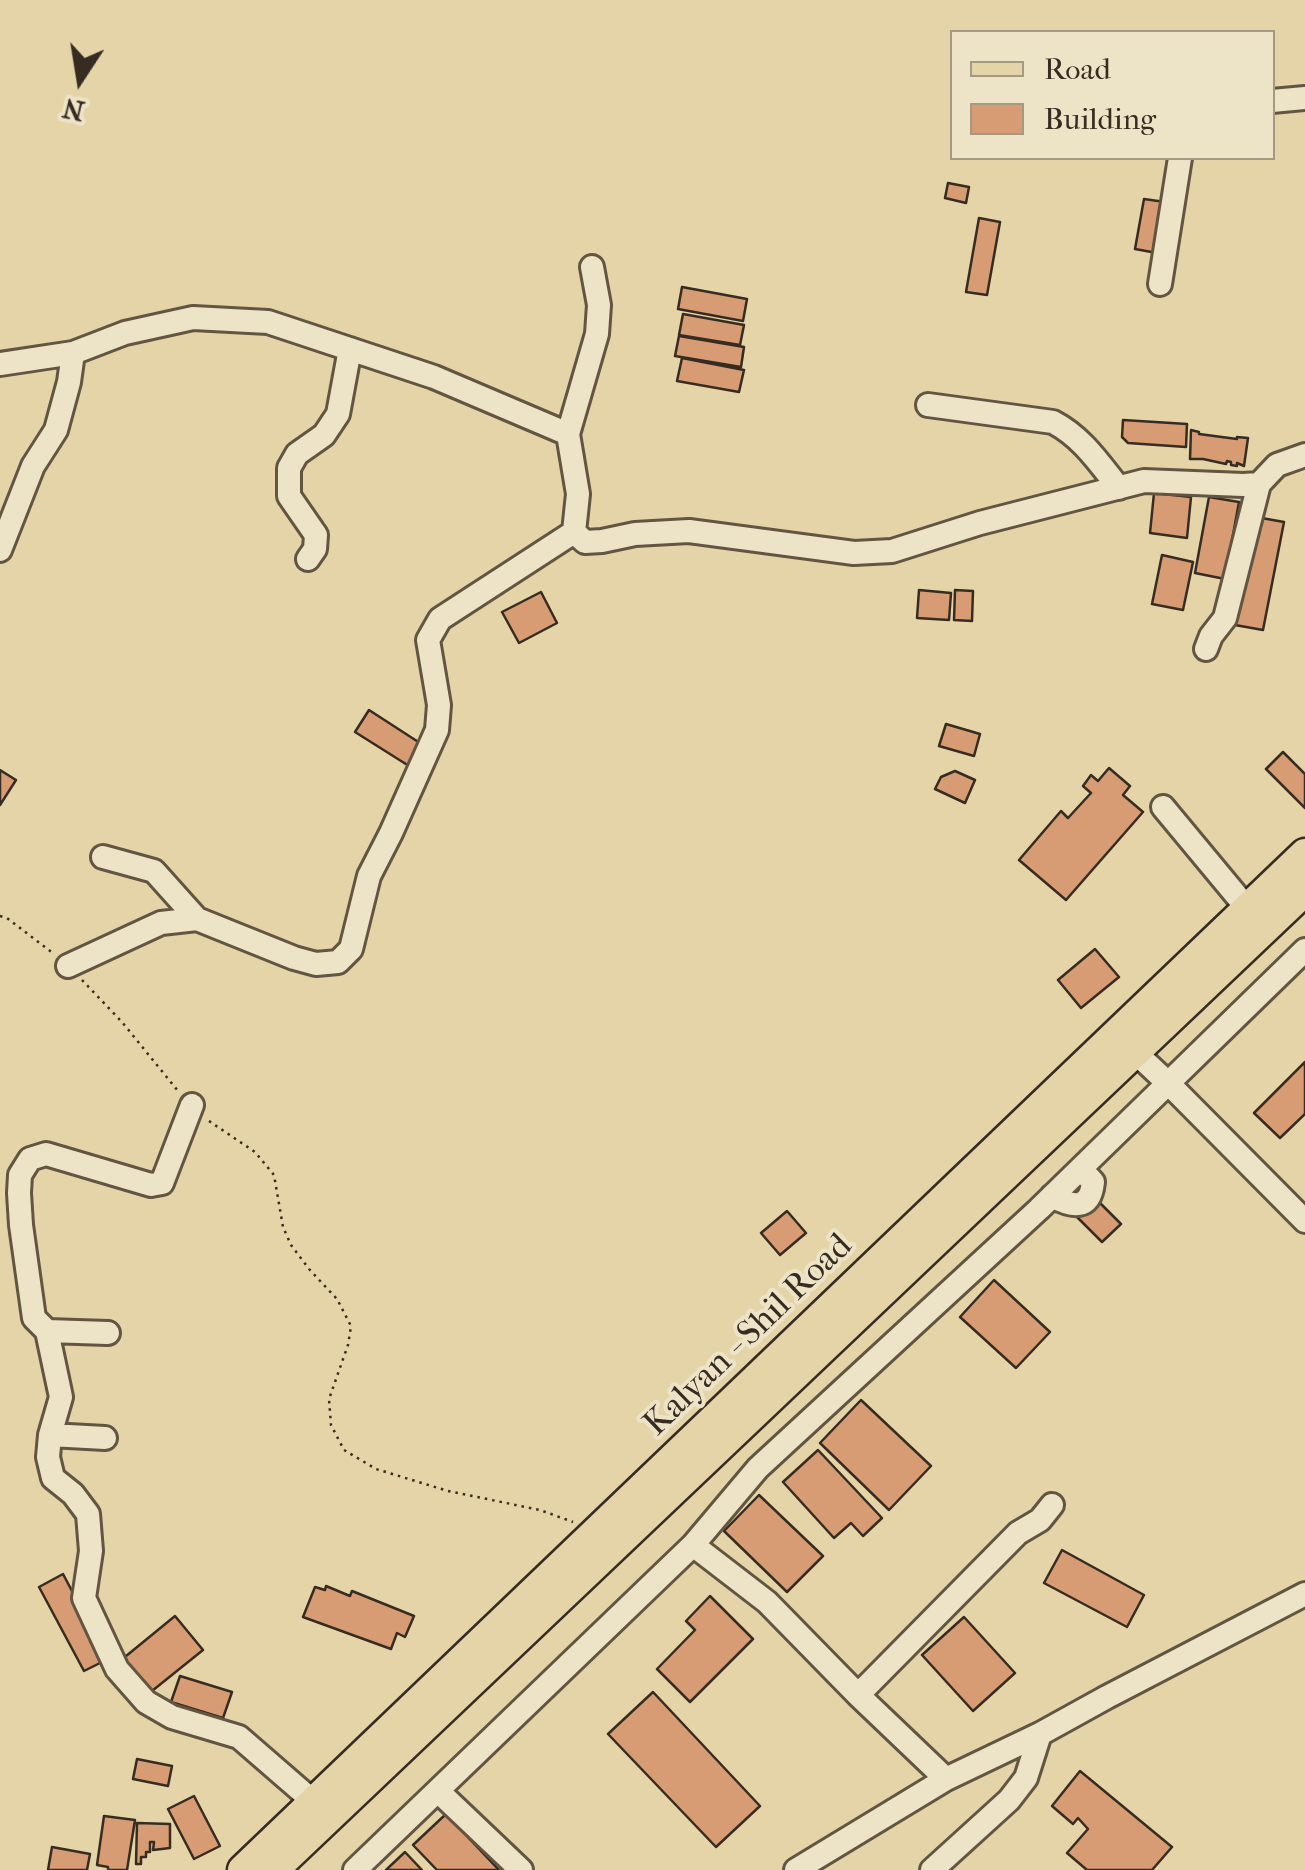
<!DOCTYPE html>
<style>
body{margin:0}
#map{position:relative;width:1305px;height:1870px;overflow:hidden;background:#e4d4a8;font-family:"IM FELL French Canon",serif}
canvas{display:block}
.legend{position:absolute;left:950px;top:30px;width:325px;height:130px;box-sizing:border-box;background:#ede3c6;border:2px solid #a49a84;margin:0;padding:12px 18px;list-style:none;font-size:30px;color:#372c21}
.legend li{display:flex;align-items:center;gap:20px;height:50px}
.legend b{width:50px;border:2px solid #a49a84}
.north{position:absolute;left:30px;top:30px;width:100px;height:100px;-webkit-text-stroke:8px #ede3c6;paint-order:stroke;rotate:192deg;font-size:28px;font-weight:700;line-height:40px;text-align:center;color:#372c21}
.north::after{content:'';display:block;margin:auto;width:35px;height:45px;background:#372c21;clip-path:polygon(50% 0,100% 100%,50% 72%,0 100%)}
</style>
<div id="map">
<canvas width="1305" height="1870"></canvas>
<ul class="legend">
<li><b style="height:12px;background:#e4d4a8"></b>Road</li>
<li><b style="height:28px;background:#d89c74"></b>Building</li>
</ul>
<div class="north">N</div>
</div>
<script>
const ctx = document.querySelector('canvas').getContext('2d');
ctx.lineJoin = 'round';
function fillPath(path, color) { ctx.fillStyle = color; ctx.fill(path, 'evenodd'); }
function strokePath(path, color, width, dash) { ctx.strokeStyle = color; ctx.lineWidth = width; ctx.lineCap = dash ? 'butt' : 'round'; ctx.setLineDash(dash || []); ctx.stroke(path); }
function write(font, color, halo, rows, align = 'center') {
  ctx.font = font + ' "IM FELL French Canon",serif'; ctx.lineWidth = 8; ctx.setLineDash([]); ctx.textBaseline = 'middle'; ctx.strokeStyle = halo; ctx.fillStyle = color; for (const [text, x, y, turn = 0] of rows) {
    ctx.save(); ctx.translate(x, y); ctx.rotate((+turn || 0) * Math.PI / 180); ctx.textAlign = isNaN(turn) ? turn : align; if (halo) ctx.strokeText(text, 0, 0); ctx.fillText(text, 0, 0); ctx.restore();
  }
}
const building = new Path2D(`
 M948,183L969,187L966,203L945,198Z
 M1144,199L1165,202L1157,253L1135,249Z
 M979,218L1000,222L987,295L966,292Z
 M682,287L747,299L743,321L678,309Z
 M683,314L744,325L740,345L679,335Z
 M679,336L744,347L741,367L675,356Z
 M682,358L744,370L739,392L677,381Z
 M1123,420L1187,424L1186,447L1128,443L1122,437Z
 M1191,430L1199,432V434L1237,439V437L1248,438L1244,466L1237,463V466L1231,465V462L1227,461L1226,464L1203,459H1190Z
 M1154,493L1191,497L1187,538L1150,533Z
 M1209,497L1239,502L1225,579L1195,573Z
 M1256,517L1284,522L1263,630L1235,625Z
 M1162,555L1193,562L1183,610L1152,604Z
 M919,590L951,593L949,620L917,618Z
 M955,590L973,591L972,621L954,620Z
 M541,592L557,623L519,643L502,612Z
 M369,710L423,745L409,766L355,732Z
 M946,724L980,734L974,756L939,746Z
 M1283,752L1305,774V808L1266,769Z
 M1109,768L1130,786L1123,795L1143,812L1066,900L1019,860L1061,811L1068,818L1091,793L1083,786L1091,775L1098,781Z
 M0,770L16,780L0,805Z
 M955,771L975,780L965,803L935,789L941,777Z
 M1095,949L1119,977L1081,1008L1058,980Z
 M1305,1062V1114L1280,1138L1254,1113Z
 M1095,1198L1121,1224L1102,1242L1076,1216Z
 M787,1211L806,1233L780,1255L761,1233Z
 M994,1280L1050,1332L1016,1368L960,1317Z
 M861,1400L931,1466L889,1510L820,1443Z
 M818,1450L882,1518L863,1536L851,1523L834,1538L783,1482Z
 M759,1495L823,1556L787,1592L724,1531Z
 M1062,1550L1144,1595L1127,1627L1044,1583Z
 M63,1574L108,1659L84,1671L39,1587Z
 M326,1586L350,1596L352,1591L414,1616L405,1637L397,1633L391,1649L303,1617L315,1587L325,1590Z
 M710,1596L753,1639L690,1702L657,1669L695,1630L686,1621Z
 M175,1616L203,1650L147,1695L120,1661Z
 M964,1617L1015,1673L973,1711L922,1655Z
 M180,1676L232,1692L223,1718L171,1702Z
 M653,1692L760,1806L716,1847L608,1734Z
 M137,1759L172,1766L168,1786L133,1779Z
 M1080,1771L1172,1847L1152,1870H1087L1067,1853L1088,1829L1078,1818L1073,1824L1052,1806Z
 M194,1796L220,1846L194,1859L168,1809Z
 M446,1814L499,1870H437L413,1845Z
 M104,1816L135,1820L127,1870H108V1867L97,1865Z
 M137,1823L170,1824V1848L153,1850L154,1842H150V1852H146V1857H141V1864H136Z
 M52,1847L90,1854L87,1870H48Z
 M405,1852L422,1870H386Z`);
const path = new Path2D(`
 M0,916L7,918L54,954
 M82,980L122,1022L178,1091
 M209,1121L255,1152L274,1175L283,1227L291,1245L309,1269L337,1299L351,1326L348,1345L329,1399L331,1425L344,1450L376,1469L448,1491L540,1510L573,1522`);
const minor = new Path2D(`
 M1272,101L1305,98
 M592,267L599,305L597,334L568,434L578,494L574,532L585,542L602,541L635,534L689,531L854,553L892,551L980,523L1144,481L1243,485L1259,484L1277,465L1305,455
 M1160,284L1180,158
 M0,364L73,353L125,333L193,318L268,322L434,377L568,434
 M928,405L1053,422C1082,437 1099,463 1119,488
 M0,550L33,466L56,430L69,382L73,353
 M308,559L315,549L316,535L289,496V468L297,454L324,435L338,414L350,349
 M1206,649L1211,636L1225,618L1259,484
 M1163,807L1256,919
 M103,857L154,871L197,919
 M68,966L161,923L197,919L294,958L316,964L338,962L351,949L369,876L391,833L437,730L439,705L428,640L440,619L574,532
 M1124,1042L1169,1084L1305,1221
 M192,1105L162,1183L151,1185L46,1154L30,1159L20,1175L19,1193L21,1225L34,1318L47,1331L61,1397L50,1435L48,1457L53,1478L73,1494L88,1514L91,1551L84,1598L117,1669L146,1702L172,1717L239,1737L314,1802
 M1052,1196C1072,1207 1090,1211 1093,1182L1081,1169
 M47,1331L108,1333
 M50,1435L105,1438
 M693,1545L767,1602L858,1695L946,1779
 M858,1695L1018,1533L1040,1520L1052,1505
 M438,1791L521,1870
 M355,1870L693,1545L758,1468L1039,1209L1305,950
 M796,1870L946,1779L1040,1734L1107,1697L1305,1594
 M932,1870L1009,1800L1026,1778L1040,1734`);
const major = new Path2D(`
 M243,1870L1305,854
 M273,1870L1305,890`);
const streetNames = [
 ["Kalyan - Shil Road",749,1336,-44]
];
fillPath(building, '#d89c74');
strokePath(building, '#372c21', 2.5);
strokePath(minor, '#625643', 28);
strokePath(major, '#372c21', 35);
strokePath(path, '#372c21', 2.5, [2.5, 5]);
strokePath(minor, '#ede3c6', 22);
strokePath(major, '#e4d4a8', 30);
write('35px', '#372c21', '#ede3c6', streetNames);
</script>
